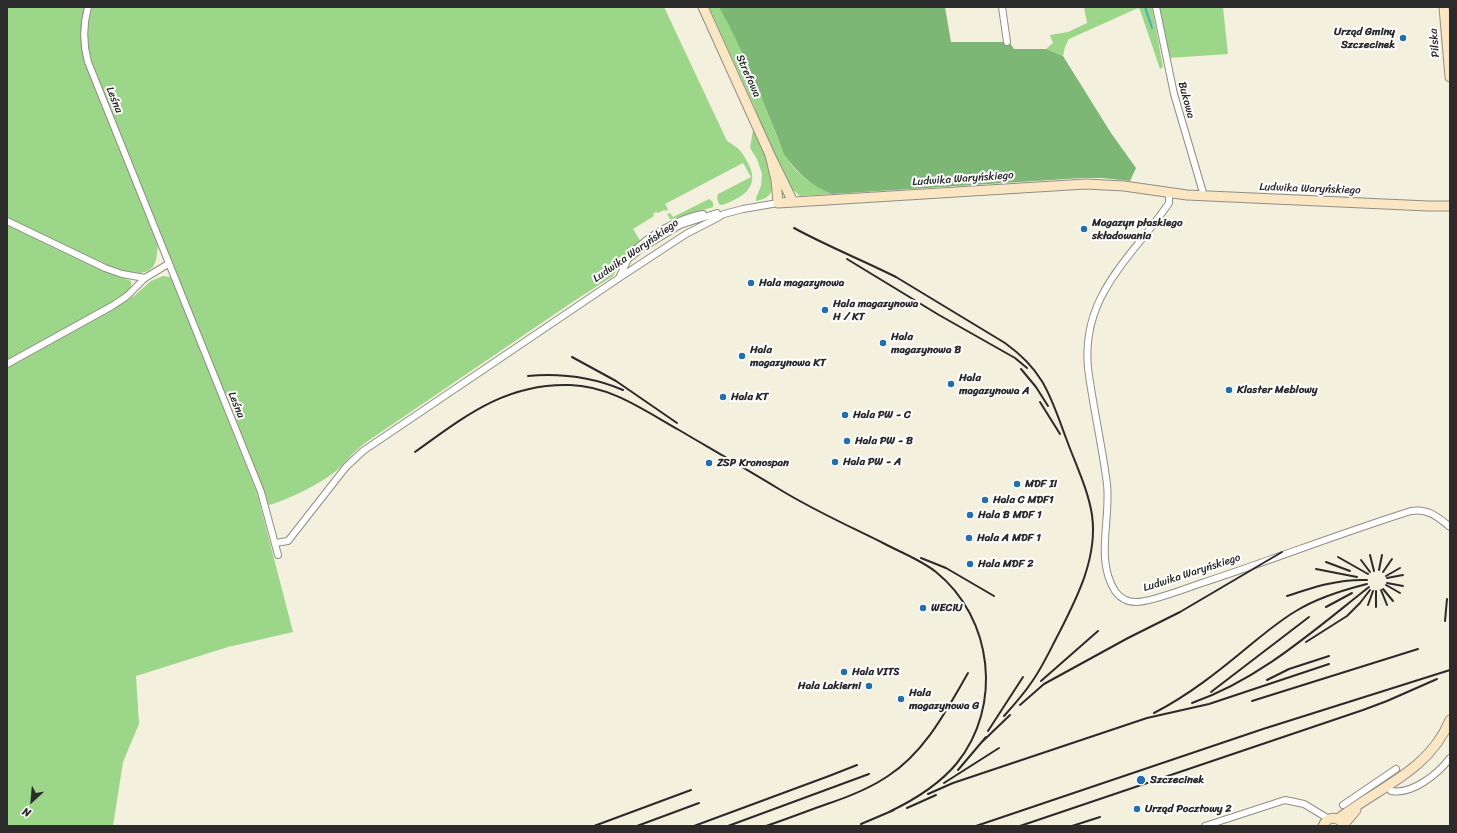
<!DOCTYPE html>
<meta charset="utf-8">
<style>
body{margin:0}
#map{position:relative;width:1457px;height:833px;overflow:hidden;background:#f4f0de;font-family:Sriracha,sans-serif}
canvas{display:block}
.frame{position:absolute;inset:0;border:8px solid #2b2b2b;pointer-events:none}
.north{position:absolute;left:12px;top:781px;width:40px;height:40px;-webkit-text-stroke:3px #fff;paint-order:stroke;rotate:206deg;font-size:11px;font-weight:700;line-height:16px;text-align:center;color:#2b2b2b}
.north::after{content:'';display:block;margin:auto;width:14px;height:18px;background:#2b2b2b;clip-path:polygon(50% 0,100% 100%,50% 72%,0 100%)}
</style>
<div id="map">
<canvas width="1457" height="833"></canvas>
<div class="frame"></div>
<div class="north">N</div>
</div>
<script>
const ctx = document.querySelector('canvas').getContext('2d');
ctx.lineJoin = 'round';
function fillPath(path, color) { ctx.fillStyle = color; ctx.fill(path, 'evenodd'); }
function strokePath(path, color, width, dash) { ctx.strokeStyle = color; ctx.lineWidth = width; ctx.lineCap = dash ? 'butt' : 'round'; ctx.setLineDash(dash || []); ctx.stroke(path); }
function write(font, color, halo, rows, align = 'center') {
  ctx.font = font + ' Sriracha,sans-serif'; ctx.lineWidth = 4; ctx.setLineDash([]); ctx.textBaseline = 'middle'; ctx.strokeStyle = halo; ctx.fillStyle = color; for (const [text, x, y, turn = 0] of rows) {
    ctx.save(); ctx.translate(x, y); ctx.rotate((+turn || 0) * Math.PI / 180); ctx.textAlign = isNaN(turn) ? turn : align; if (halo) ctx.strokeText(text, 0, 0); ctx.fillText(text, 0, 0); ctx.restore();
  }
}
const green = new Path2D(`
 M7,7H85C79,25 81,42 84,60L158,246L156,260L153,267L148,271L141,273L128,272L109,266L7,218Z
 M92,7H664L727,141C740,149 741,150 748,163C761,187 742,198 722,205L719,204L717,198L718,194L751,177L743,163L665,204L668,209L666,211L664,210L658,213L656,212L653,214L654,216L633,229L641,242L627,253L613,276L574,301L365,443C354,451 346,462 336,471C321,483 288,500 269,505L91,61C87,43 86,25 92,7Z
 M709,7H719C736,37 750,69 763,102C772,122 778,145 790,163C798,175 818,189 832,194L800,196L793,190L767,140L755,108Z
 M1084,7H1152L1163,67L1160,69L1140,10L1138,8L1069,39L1065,47L1063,56L1046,49L1053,43L1050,35L1068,32L1087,23Z
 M1159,7H1223L1228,54L1168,58Z
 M754,129L767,159L772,188C771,197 764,199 756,201V198L761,186L762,174L757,159L750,148L753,130Z
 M709,199L713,202V207L673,219H670L667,214L670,213L673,217Z
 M7,223L115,275L131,281V287L129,291L109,305L7,362Z
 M163,276L170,277L172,279L257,493L293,632L228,647L136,676L139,724L123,762L113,826H7V366L113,308L134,296L151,281Z`);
const forest = new Path2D(`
 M719,7H945L951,42H1009L1014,49H1046L1063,56L1111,133L1136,168L1130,181L1102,178H1082L832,194C812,187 795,171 784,154C764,104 745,54 719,7Z`);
const stream = new Path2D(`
 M1145,7L1152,28`);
const street = new Path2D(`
 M88,7C83,25 83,44 88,62L261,492L278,555
 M1002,7L1007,42
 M1156,7L1174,94L1204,196
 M1169,194V203C1132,258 1081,294 1088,368C1093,407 1102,445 1107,484C1111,520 1095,559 1115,591C1120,598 1128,602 1136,602C1152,602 1186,588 1202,583C1272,560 1341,533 1411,511C1428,508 1438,517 1450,527
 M716,218L724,214L743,209L778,203
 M7,221L105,268L122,274L145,278
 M632,253C649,235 679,218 703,214
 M619,278L628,259L642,248L680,225L717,213
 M7,364L112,306L127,296L145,278L168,264
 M275,543L288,541L346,467L363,451L619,278L686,234L719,217
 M1387,786L1391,791C1412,795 1438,774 1450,758
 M1343,805L1396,769
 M1205,826L1285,800L1304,804L1329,819`);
const secondary = new Path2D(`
 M703,7L770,155L793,202
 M1444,7L1450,77
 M770,155L776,180L778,203L1086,184L1124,186L1187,195L1428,206H1450
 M1338,819C1379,787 1429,771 1450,720
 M1344,824L1356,810
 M1323,826C1327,817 1335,816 1342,822`);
const rail = new Path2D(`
 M794,228C827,246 862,260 896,277L1005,343C1044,371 1050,395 1066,438C1075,463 1088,489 1092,515C1098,557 1077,598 1059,633C1050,650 1042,668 1031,683C1023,695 1013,706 1004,716
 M847,259L939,315L1015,358L1027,368
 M572,357L616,381L677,423
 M1021,369L1036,387L1048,406
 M528,376C562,373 592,377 623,390
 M1040,402L1060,434
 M415,452C464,417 505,383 570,385C611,386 645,411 679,430C713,450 746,469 779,489C813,510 849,526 885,544C902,553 921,560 936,572C993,618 1003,706 957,763C939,785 914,800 889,812
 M1370,555L1374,571
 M1338,557L1368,574
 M921,558L946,568L994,596
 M1361,560L1370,572
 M1326,562L1350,571
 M1316,569L1357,577
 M1379,570L1382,555
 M1383,572L1392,559
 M1386,576L1400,568
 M1387,578L1403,575
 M1387,583L1403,586
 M1386,585L1400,593
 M1383,589L1393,601
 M1381,590L1387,605
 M1287,596C1314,587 1338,579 1367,580
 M1368,605L1373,591
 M1326,607L1352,593
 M1376,607V591
 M1445,621L1447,599
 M1306,642L1347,616L1360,603L1370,590
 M1267,680L1289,669L1329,656
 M1041,681L1098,631
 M1211,692L1309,617
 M1252,701L1418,649
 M1192,703C1260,679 1313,631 1369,587
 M1020,705L1044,684L1128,638L1180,612L1282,552
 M1154,713C1189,695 1219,671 1249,646C1264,634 1279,621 1296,611C1317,598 1343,590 1367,584
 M988,731L1023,677
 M983,741L1010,715
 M958,770L986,737
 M944,783L999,748
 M928,794L953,783L1147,718L1209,704L1329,664
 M907,808L936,795
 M861,824L894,810
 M594,826L691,790
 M637,826L699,803
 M694,826L829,776L857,765
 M728,826L869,774
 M766,826C787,819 807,811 827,804C848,797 869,789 888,776C925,752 946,711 968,673
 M976,826L1263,729L1450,670
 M1020,826L1363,710L1387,701L1437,679
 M1072,826L1100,817`);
const markers = [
 [1403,38,4,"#1f6fb2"],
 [1084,229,4,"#1f6fb2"],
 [751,283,4,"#1f6fb2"],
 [825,310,4,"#1f6fb2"],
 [883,343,4,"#1f6fb2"],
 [742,356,4,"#1f6fb2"],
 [951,384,4,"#1f6fb2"],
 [1229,390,4,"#1f6fb2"],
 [723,397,4,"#1f6fb2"],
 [845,415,4,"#1f6fb2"],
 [847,441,4,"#1f6fb2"],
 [835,462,4,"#1f6fb2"],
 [709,463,4,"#1f6fb2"],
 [1017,484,4,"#1f6fb2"],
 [985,500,4,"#1f6fb2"],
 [970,515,4,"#1f6fb2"],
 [969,538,4,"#1f6fb2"],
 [970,564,4,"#1f6fb2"],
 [923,608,4,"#1f6fb2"],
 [844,672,4,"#1f6fb2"],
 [869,686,4,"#1f6fb2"],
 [901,699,4,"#1f6fb2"],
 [1141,780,5,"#1f6fb2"],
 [1137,809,4,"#1f6fb2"]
];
const poiNames = [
 ["Urząd Gminy",1395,32,"right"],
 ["Szczecinek",1395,45,"right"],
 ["Magazyn płaskiego",1092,223],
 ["składowania",1092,236],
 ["Hala magazynowa",759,283],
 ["Hala magazynowa",833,304],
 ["H / KT",833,317],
 ["Hala",891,337],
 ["magazynowa B",891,350],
 ["Hala",750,350],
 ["magazynowa KT",750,363],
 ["Hala",959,378],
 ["magazynowa A",959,391],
 ["Klaster Meblowy",1237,390],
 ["Hala KT",731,397],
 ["Hala PW - C",853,415],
 ["Hala PW - B",855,441],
 ["Hala PW - A",843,462],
 ["ZSP Kronospan",717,463],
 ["MDF II",1025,484],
 ["Hala C MDF1",993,500],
 ["Hala B MDF 1",978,515],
 ["Hala A MDF 1",977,538],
 ["Hala MDF 2",978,564],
 ["WECiU",931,608],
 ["Hala VITS",852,672],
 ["Hala Lakierni",861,686,"right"],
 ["Hala",909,693],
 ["magazynowa G",909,706],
 ["Szczecinek",1150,780],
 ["Urząd Pocztowy 2",1145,809]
];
const streetNames = [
 ["Pilska",1435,43,-95],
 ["Strefowa",748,76,66],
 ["Leśna",114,100,68],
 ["Bukowa",1186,100,75],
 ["Ludwika Waryńskiego",963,179,-4],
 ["Ludwika Waryńskiego",1310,189,2],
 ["Ludwika Waryńskiego",636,251,-35],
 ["Leśna",236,405,68],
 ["Ludwika Waryńskiego",1192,573,-18]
];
fillPath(green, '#9bd689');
fillPath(forest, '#7cb775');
strokePath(stream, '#41b2b8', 2);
strokePath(street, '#908e84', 8);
strokePath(secondary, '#908e84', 11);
strokePath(street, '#fff', 6);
strokePath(secondary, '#fbe6c4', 9);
strokePath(rail, '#2b2b2b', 2);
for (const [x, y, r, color] of markers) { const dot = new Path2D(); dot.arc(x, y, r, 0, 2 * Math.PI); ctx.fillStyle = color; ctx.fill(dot); strokePath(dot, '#fff', 1.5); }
write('bold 11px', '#2b2b2b', '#fff', poiNames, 'left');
write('11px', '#2b2b2b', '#fff', streetNames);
</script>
